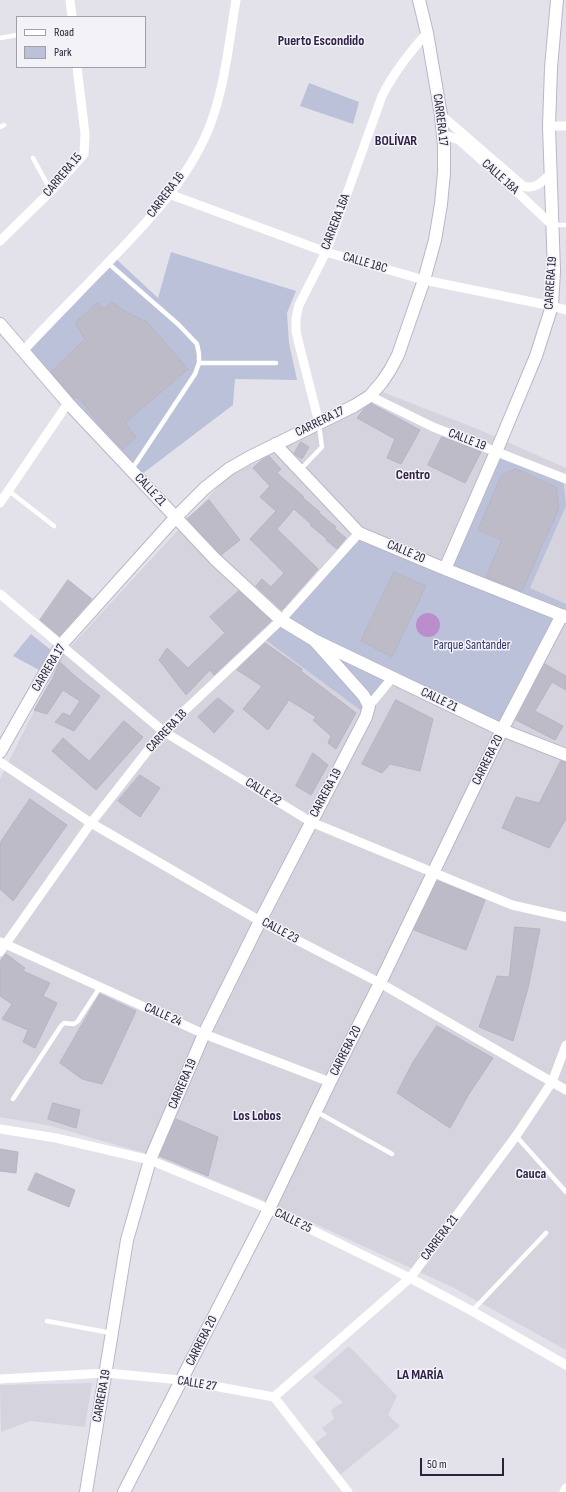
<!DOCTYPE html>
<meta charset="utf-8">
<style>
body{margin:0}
#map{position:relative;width:566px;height:1492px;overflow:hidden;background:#e3e2eb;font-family:"Sofia Sans Condensed",sans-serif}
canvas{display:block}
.legend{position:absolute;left:16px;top:16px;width:130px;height:52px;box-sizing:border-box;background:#f2f2f7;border:1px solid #a29fab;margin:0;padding:5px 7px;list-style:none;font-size:12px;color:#2a233a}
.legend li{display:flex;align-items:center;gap:8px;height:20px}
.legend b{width:20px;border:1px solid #a29fab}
.scale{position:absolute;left:420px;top:1458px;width:84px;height:18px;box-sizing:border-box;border:2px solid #2a233a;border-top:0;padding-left:5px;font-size:12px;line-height:14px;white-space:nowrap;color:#2a233a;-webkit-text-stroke:3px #f2f2f7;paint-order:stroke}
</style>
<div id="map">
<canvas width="566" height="1492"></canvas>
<ul class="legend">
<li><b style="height:5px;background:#fff"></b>Road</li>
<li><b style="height:11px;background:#bcc1da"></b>Park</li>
</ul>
<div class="scale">50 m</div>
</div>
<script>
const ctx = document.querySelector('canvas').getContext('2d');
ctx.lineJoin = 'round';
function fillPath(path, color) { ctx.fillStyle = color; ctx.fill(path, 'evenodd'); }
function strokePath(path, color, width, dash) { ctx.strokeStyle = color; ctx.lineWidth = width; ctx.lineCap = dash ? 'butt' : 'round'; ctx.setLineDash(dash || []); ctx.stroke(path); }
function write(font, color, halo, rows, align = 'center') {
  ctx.font = font + ' "Sofia Sans Condensed",sans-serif'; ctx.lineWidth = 3; ctx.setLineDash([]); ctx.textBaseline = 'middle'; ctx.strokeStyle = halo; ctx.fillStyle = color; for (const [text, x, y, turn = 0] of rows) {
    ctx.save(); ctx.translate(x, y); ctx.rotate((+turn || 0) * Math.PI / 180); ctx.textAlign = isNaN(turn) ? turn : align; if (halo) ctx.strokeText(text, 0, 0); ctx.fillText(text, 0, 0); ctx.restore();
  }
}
const built = new Path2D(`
 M380,391L480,430L566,468V1350L452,1287L272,1204L151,1155L51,1126L0,1117V779L61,657L226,478L369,402Z
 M349,1346L397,1396L388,1415L400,1426L340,1475L315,1443L327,1434L322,1428L334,1419L331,1410L343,1402L313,1377Z
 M92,1383L85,1427L30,1421L1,1432L0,1385Z`);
const green = new Path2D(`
 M309,83L359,102L353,124L300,106Z
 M171,252L296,291L287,313L289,343L297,380L235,379L233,405L138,477L23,351L114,257L158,298Z
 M496,452L563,478L566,506L530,588L566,604V609L502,730L392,678L367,715L262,637L359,533L445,567Z
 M31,634L51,650L39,670L13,656Z`);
const water = new Path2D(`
 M416 625a12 12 0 1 1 24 0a12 12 0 1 1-24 0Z`);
const building = new Path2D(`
 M111,302L130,314L147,322L188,369L125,423L136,437L123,449L107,433L80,399L73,397L51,372L85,339L75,323L97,303L105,309Z
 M372,404L420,430L401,464L387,458L395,439L357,418L364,409Z
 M442,437L481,452L465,483L428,465Z
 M301,442L309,447L302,459L294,454Z
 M269,456L281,469L277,473L304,497L303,498L320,512L319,513L336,527L335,529L346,538L337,549L326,540L327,539L310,525L311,524L294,509L277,529L318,569L282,610L256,586L262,579L271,587L284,573L250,539L276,511L260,497L270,486L253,468L262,460Z
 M516,469L556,487L559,508L522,591L486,577L502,540L478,530L501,476Z
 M209,500L240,540L221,555L187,519Z
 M394,572L426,586L392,657L361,641Z
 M68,580L92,599L59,636L40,620Z
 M239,591L271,621L214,675L210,670L186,695L159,660L167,648L188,668L225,633L210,617Z
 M265,643L302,669L301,671L356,713L336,749L328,743L331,736L313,720L316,717L289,700L268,730L243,709L262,686L237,670Z
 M60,662L76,677L100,696L74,731L55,722L63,713L70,716L80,701L63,690L47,714L34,710L53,678Z
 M545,664L566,676V690L552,682L535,711L563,726L555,740L516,720Z
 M218,698L234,711L214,733L198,717Z
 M396,700L433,719L420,771L390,764L382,773L362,764Z
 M124,721L143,737L96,790L52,751L63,738L89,761Z
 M313,753L328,765L311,795L296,786Z
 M561,761L566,762V819L549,848L502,828L516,797L539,803Z
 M140,775L160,788L140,817L118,801Z
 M30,799L67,825L13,901L0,889V843Z
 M438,881L485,900L466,950L414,930Z
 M515,927L540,929L528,988L513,1041L479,1027L497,976L509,977Z
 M6,954L25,968L23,971L50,983L43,996L57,1003L35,1048L23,1042L28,1030L2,1019L12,1004L0,996V962Z
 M100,994L136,1011L102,1084L82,1079L60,1063Z
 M437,1026L493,1058L469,1094L450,1128L397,1093L413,1062Z
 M53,1103L80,1110L76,1128L48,1119Z
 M176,1119L218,1137L208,1176L160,1156Z
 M0,1149L18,1152L16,1173L0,1171Z
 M36,1173L75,1190L69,1207L28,1190Z`);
const lane = new Path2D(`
 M0,38L17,35
 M0,127L4,125
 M33,158L51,191
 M554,225H566
 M108,263L179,325L197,344L199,354V363L195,374L132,469
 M199,363H276
 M300,470L322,447L319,425
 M9,491L54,526
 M13,1099L61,1026L64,1023L74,1024L78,1021L100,987
 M317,1112L392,1154
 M516,1136L566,1192
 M472,1311L546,1233
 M47,1321L111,1333`);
const street = new Path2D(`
 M70,0L72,17
 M441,115L523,186C535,190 542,182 550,174
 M549,126H566
 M443,135L448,136L459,140L515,190L552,225
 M169,194L326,252L424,280L552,306L566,310
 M0,241L51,191L84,154L85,134L77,67
 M23,351C48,324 74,298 99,272C141,229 186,184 209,128C225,87 229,42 236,0
 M370,396L433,427L566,479
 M319,423L296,332V318L299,305L326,252L382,96C394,72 409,53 427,33
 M0,503L68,403
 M0,594L163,731L311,822L512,905L566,917
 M369,706L392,678
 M0,762L91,823L260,921L380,983L566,1090
 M1,942L204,1034L330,1082
 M0,952L91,823L163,731L281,620L359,533
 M0,1129L56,1138L150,1160L269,1209L410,1278L472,1311L566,1365
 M0,1379L106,1373L181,1380L274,1397L348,1492
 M274,1397L410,1278L516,1136L552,1082L566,1045
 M564,1492L566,1488`);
const secondary = new Path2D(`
 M0,324L68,403L215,559L281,620L314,640L502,730L566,755
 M275,444L359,533L445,569L566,617
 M445,569L496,452L536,356L552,306L554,271L549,126L551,68L557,0
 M0,752L61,645L176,517L205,488L229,469L250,457L354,406L370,396L382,382L390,370L398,355L424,280L435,240L441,204L444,173V146L441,115L427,33L419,0
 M86,1492L127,1240L150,1160L204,1034L260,921L366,717L369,706L364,696L314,640
 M124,1492L269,1209L330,1082L380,983L502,730L562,615`);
const streetNames = [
 ["CARRERA 17",440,120,83],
 ["CARRERA 15",63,175,-50],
 ["CALLE 18A",500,177,42],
 ["CARRERA 16",166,195,-53],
 ["CARRERA 16A",336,222,-69],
 ["CALLE 18C",365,263,16],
 ["CARRERA 19",551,283,-86],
 ["CARRERA 17",320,422,-26],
 ["CALLE 19",467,440,21],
 ["CALLE 21",150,490,47],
 ["CALLE 20",406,552,23],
 ["CARRERA 17",49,668,-59],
 ["CALLE 21",439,700,26],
 ["CARRERA 18",167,731,-47],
 ["CARRERA 20",488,760,-64],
 ["CALLE 22",263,792,32],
 ["CARRERA 19",326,793,-62],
 ["CALLE 23",280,931,28],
 ["CALLE 24",163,1015,24],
 ["CARRERA 20",346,1051,-63],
 ["CARRERA 19",183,1084,-67],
 ["CALLE 25",293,1221,26],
 ["CARRERA 21",440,1238,-53],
 ["CARRERA 20",202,1341,-63],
 ["CALLE 27",197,1384,9],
 ["CARRERA 19",102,1396,-80]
];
const parkNames = [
 ["Parque Santander",472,646]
];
const neighbourhoodNames = [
 ["Puerto Escondido",321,41],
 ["BOLÍVAR",396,141],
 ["Centro",413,475],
 ["Los Lobos",257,1116],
 ["Cauca",531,1174],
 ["LA MARÍA",420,1375]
];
fillPath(built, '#d5d3de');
fillPath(green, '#bcc1da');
fillPath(water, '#ba8ecb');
fillPath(building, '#bdbbc8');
strokePath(building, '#b7b5c4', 1);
strokePath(secondary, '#bab6c9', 14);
strokePath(lane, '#fff', 4.5);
strokePath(street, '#fff', 9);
strokePath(secondary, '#fff', 12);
write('13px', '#2a233a', '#f2f2f7', streetNames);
write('13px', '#31346d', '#f2f2f7', parkNames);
write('bold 14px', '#2f214a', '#f2f2f7', neighbourhoodNames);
</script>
